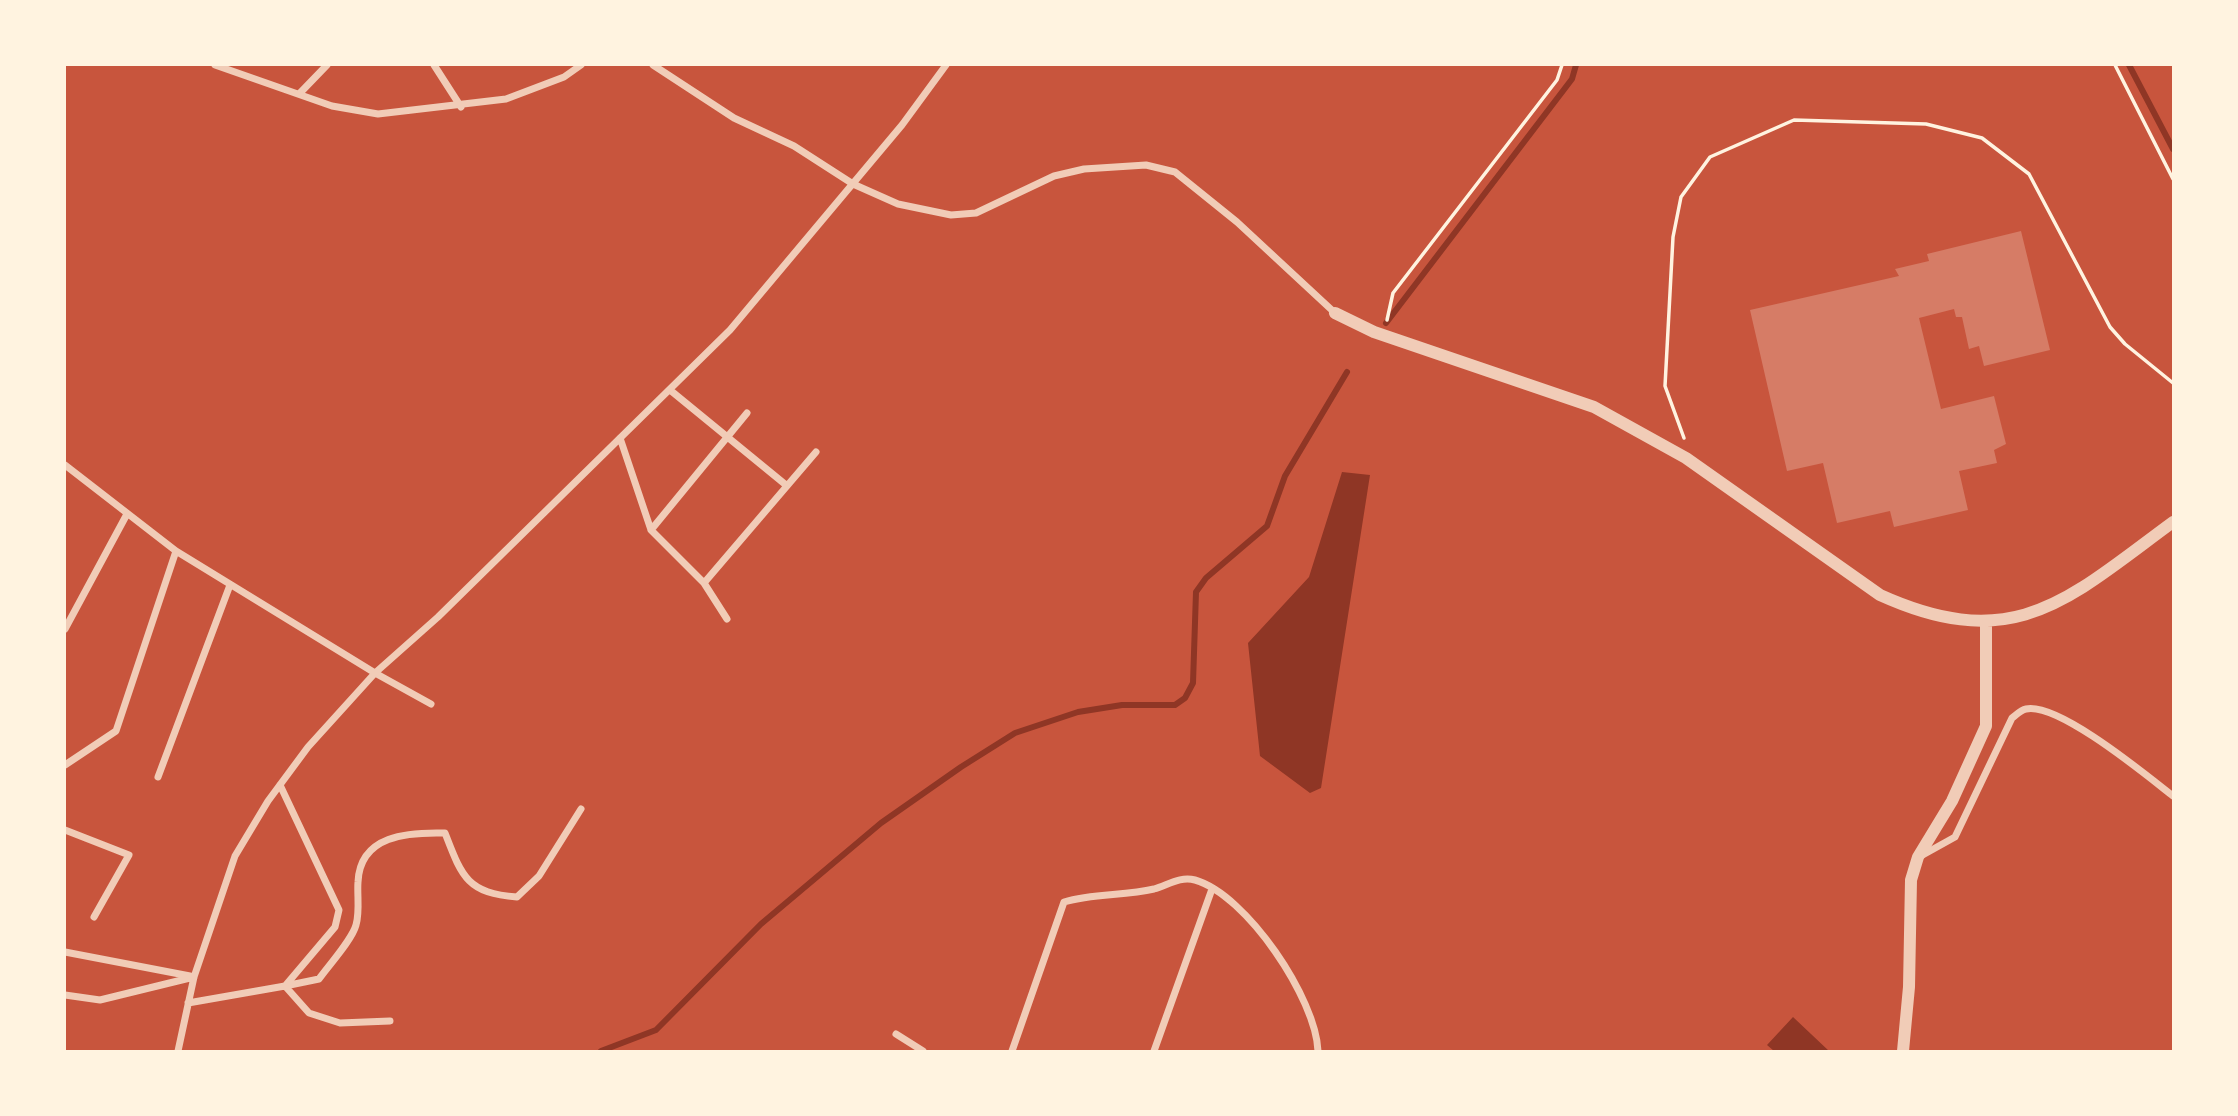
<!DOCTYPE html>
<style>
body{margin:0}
#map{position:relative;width:2238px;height:1116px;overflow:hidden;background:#c8553d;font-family:Commissioner,sans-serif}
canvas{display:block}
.frame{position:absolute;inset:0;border:66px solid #fff3e0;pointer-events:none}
</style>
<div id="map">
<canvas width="2238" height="1116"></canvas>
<div class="frame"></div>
</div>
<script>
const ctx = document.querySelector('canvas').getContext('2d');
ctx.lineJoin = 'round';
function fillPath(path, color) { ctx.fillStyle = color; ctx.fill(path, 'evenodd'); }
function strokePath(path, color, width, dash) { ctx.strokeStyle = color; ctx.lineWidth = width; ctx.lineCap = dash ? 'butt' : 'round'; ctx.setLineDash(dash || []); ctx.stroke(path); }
const water = new Path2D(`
 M1342,472L1370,475L1321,788L1310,793L1260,756L1248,643L1309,577Z
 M1793,1017L1829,1051H1774L1767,1045Z`);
const stream = new Path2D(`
 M2129,65L2173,149
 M1386,323L1572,79L1576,65
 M601,1051L656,1030L761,924L881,823L961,767L1015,733L1078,712L1122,705H1175L1185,698L1193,683L1196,592L1206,578L1267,526L1285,476L1347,372`);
const building = new Path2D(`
 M2021,231L2050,350L1984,366L1979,346L1969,349L1962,317H1956L1954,309L1919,318L1941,409L1994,396L2006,444L1994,450L1997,463L1959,471L1968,510L1894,527L1890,511L1837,523L1823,463L1787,471L1750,310L1899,276L1895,269L1929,261L1927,254Z`);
const path = new Path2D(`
 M2115,65L2173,179
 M1387,320L1393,293L1557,80L1562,65
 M1684,438L1665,386L1673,237L1681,197L1710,157L1794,120L1926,124L1982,138L2029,174L2110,327L2125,344L2173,383`);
const minor = new Path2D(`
 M215,65L332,106L378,114L506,99L564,77L581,65
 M434,65L461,107
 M653,65L734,118L794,146L853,184L898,204L951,215L976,213L1054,176L1084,169L1146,165L1175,172L1237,222L1335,313
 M300,93L327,65
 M670,390L786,485
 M620,438L651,530L704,583L727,619
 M65,465L176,551L375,673L431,704
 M651,530L747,413
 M704,583L816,452
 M65,629L127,514
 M65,765L116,731L176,551
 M158,777L230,585
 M65,830L129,855L94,917
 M1919,857L1955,837L2012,718C2016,715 2021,710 2026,709C2058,702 2146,775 2173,796
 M65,952L190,976
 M65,995L100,1000L194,977
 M188,1003L285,986L335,927L339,910L280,785
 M390,1021L340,1023L309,1013L285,986L319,979C329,965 352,940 356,925C360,912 357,895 358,882C360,835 408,832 445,833C462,877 467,893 517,897L539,876L581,809
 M896,1034L923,1051
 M178,1051L194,977L235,856L268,801L308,747L375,673L438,617L730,330L902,125L946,65
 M1012,1051L1064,902C1093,893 1124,896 1154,889C1168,885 1180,876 1195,880C1247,895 1316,999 1318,1051
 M1154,1051L1212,889`);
const tertiary = new Path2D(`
 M1335,313L1374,332L1594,407L1686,458L1880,595C2015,656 2068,599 2173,522
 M1903,1051L1909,987L1911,880L1918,857L1952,801L1986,726V622`);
fillPath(water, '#8f3625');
strokePath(stream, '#8f3625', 6);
fillPath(building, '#d67c66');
strokePath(path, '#fff3e0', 3.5);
strokePath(minor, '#f1ccb7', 7);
strokePath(tertiary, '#f1ccb7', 12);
</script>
